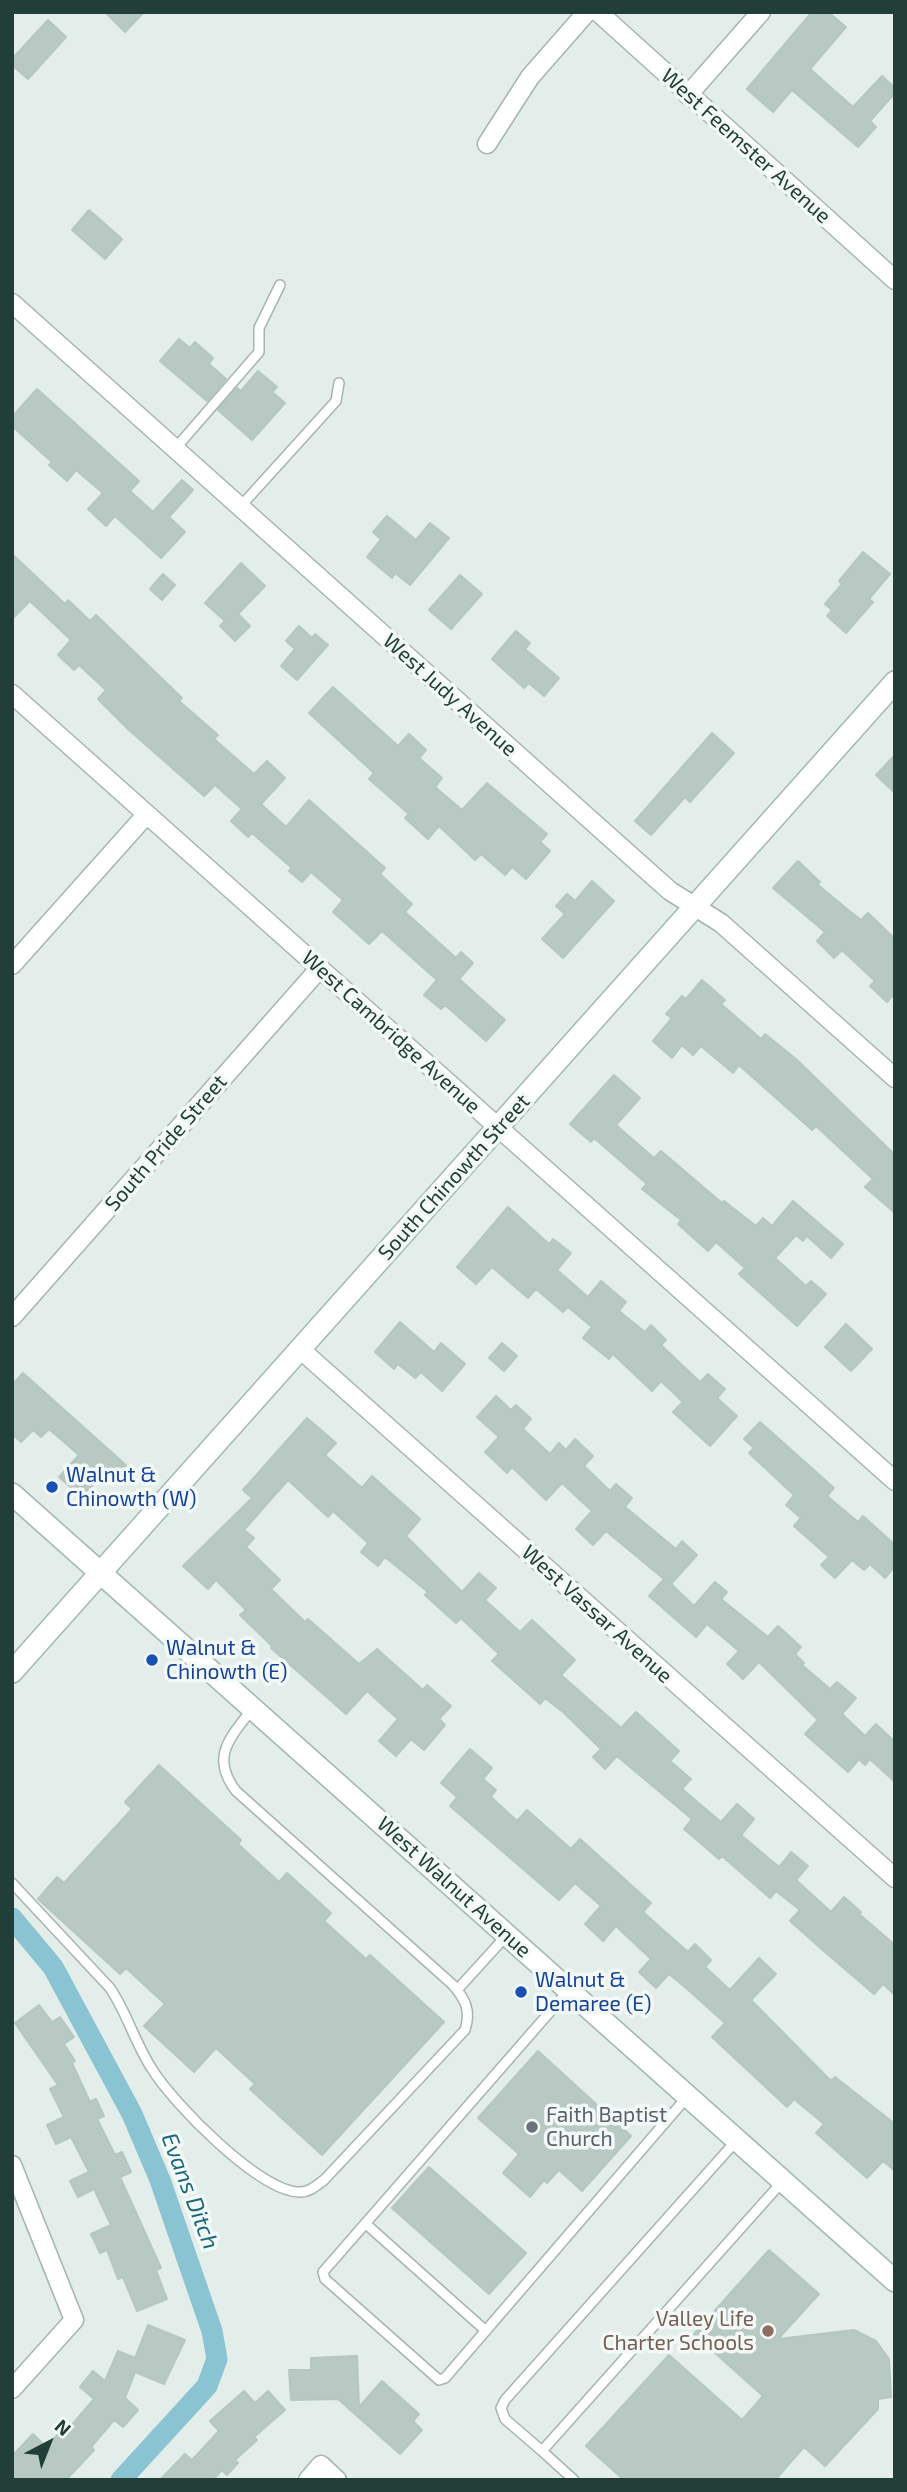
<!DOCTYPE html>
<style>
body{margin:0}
#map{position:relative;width:907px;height:2492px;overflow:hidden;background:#e3ede9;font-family:"Exo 2",sans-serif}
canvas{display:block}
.frame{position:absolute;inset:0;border:14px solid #223e38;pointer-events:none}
.north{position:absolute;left:14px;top:2408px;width:70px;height:70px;-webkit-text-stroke:5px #f3f9f6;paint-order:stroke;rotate:42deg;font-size:19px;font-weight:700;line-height:28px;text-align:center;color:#223e38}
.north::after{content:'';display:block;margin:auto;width:24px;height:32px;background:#223e38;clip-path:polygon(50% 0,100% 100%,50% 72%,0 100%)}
</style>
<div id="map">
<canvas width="907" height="2492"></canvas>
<div class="frame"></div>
<div class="north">N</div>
</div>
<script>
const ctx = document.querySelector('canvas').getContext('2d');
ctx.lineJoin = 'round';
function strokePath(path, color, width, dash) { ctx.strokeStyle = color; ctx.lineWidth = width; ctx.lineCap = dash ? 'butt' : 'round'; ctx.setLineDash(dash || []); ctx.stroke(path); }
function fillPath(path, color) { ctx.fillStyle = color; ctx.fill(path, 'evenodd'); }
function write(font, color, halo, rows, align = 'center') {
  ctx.font = font + ' "Exo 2",sans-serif'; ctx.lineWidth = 7; ctx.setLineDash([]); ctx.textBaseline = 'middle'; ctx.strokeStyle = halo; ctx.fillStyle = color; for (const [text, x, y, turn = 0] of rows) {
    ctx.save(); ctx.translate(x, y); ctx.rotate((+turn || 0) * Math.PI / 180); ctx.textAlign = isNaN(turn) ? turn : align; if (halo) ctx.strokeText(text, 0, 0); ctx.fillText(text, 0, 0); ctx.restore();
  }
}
const canal = new Path2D(`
 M12,1918L53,1967L132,2114L160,2180L212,2331L217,2359L207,2386L121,2480`);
const building = new Path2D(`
 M105,12H144L125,32Z
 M812,12H828L846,27L810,69L853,107L882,76L895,88V93L870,121L876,127L858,147L792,90L773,112L747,89Z
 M48,20L66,37L28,79L12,65V59Z
 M89,210L122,239L105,259L72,230Z
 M179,339L190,348L195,342L213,358L209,364L226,379L207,401L160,361Z
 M258,371L277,387L272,392L285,403L252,440L218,410L237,388L241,391Z
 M37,389L139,481L130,491L153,512L182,480L193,490L169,517L185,532L161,558L115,516L106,526L88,509L103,493L76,470L67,481L49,465L52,462L12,426V417Z
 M387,516L416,540L430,523L449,538L410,585L395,573L392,578L367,557L381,539L373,532Z
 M863,552L890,574L869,599L873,602L846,633L827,616L832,610L825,604L842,584L839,581Z
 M12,554L65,604L68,600L90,621L96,615L182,698L179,701L218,735L214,739L254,774L267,761L285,778L261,804L286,827L309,800L385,868L380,874L412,904L405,912L456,958L461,952L473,963L459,979L505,1020L486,1041L445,1005L441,1009L424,995L437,980L382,931L369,944L333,912L343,900L311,872L302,882L289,871L292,868L252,833L248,837L231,821L242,809L215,785L204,796L129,730L98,699L106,690L79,665L74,670L58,655L71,640L30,601L12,619Z
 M241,563L265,586L238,614L250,626L235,641L220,626L225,621L205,603Z
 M163,574L175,585L162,600L150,589Z
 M460,575L482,594L451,629L429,610Z
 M299,626L312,638L315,634L328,645L297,680L281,666L295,649L286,641Z
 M516,631L530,643L525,649L559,678L544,696L529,683L524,688L492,659Z
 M333,687L398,746L409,734L426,750L419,758L442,778L435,787L462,810L487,783L547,834L540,842L550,851L526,879L512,867L505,875L481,854L475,860L439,826L428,839L405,818L409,814L369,779L374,773L309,713Z
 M712,733L734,753L690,802L685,797L651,835L635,821Z
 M895,755V793L876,775Z
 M798,861L820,882L817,884L847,909L861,920L868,913L895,939V993L887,1002L870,986L875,981L842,950L834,958L817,941L825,932L773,888Z
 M592,881L614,901L563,958L542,939L565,914L556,906L567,894L575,901Z
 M702,980L725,1000L721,1004L761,1039L765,1034L797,1060L895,1155V1213L865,1187L873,1179L816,1126L812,1130L739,1065L733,1073L701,1046L693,1055L682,1045L672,1058L653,1041L672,1018L666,1014L682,996L686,999Z
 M614,1075L640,1098L616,1125L654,1158L661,1151L722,1203L724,1201L756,1226L763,1218L772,1226L793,1201L843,1244L831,1258L807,1236L803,1241L796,1235L775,1258L806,1286L811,1281L826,1294L797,1326L739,1274L745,1268L716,1242L708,1251L678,1224L681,1220L642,1189L647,1184L594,1138L591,1142L570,1124Z
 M508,1207L549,1244L553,1239L571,1253L557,1270L588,1297L601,1281L626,1302L619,1311L645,1332L651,1325L666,1340L661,1345L700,1382L708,1374L725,1389L717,1398L737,1416L710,1446L673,1412L683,1402L661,1381L652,1391L613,1354L609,1359L583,1338L592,1327L568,1307L563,1312L536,1289L528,1298L492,1267L476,1284L457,1267Z
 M400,1322L434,1352L441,1343L465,1364L442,1391L421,1372L415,1378L398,1364L394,1369L375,1352Z
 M846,1324L872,1349L851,1371L825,1347Z
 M502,1343L517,1356L504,1371L489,1358Z
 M23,1373L128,1467L113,1484L102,1475L82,1497L59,1477L79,1455L49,1429L41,1437L33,1430L21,1442L12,1434V1385Z
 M496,1396L511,1410L516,1405L531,1419L523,1429L550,1454L559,1443L566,1450L575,1439L593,1456L584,1466L610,1491L616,1484L632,1498L625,1507L676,1549L682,1541L697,1555L671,1584L694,1606L715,1582L727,1592L721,1599L768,1637L778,1626L801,1647L795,1654L804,1663L802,1665L830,1689L837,1682L856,1698L842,1714L865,1736L876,1724L895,1742V1782L870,1759L865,1765L859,1759L848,1772L805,1734L818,1720L759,1662L743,1679L727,1664L739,1651L707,1624L696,1637L680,1623L649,1596L664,1579L606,1531L593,1545L576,1529L592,1511L562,1483L546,1500L512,1467L507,1473L485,1452L499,1437L477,1417Z
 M307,1418L336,1443L325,1455L362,1488L372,1476L420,1519L406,1536L462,1592L479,1573L496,1588L485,1600L520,1632L532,1620L575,1660L561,1675L621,1728L636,1712L679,1751L670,1761L691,1779L682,1789L721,1822L737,1804L754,1819L741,1835L779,1867L791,1852L808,1866L796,1880L831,1912L844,1897L861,1912L859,1914L895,1945V1995L883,1984L874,1994L825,1952L790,1921L800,1910L776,1891L770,1898L722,1856L719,1859L684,1829L692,1819L617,1756L605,1769L593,1757L601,1749L563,1712L545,1698L540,1704L492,1661L499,1654L461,1618L456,1623L425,1595L428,1592L385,1557L378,1566L361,1552L368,1543L333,1511L328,1517L288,1480L244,1530L254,1538L246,1547L280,1580L271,1589L305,1622L308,1619L359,1664L377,1649L423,1690L427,1685L451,1706L439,1719L445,1725L424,1750L411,1739L396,1756L379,1741L398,1719L367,1691L346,1714L271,1648L272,1646L240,1615L246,1610L216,1580L208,1589L183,1566L252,1498L243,1490Z
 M760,1422L834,1488L827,1496L858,1522L863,1516L895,1545V1566L885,1578L870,1564L864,1570L852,1560L835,1578L821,1565L829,1557L794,1526L801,1518L786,1505L794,1495L749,1453L754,1448L744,1439Z
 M470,1749L492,1768L483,1779L496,1790L491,1797L517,1821L527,1810L571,1849L580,1839L651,1903L643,1912L671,1937L688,1952L695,1944L711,1960L705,1967L730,1990L759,1958L776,1974L751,2000L831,2081L835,2077L895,2124V2171L883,2161L867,2178L816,2133L824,2124L794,2099L787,2107L712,2037L725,2023L685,1987L669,1974L656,1988L639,1972L651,1959L616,1926L603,1941L585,1924L601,1906L575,1883L559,1900L450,1806L457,1797L441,1783Z
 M159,1765L241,1840L238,1844L279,1882L287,1873L331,1913L324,1921L366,1959L370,1955L444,2022L322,2155L250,2089L255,2084L216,2048L194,2072L144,2026L165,2004L126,1968L120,1974L38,1899L57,1877L64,1883L132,1809L125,1802Z
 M39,2005L52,2022L60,2017L74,2037L64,2044L75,2061L72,2063L90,2102L96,2099L104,2116L97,2119L115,2155L122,2152L131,2172L120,2177L161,2268L156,2270L167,2299L137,2311L123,2277L118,2279L107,2250L100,2253L91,2234L111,2225L94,2189L78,2197L70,2181L89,2172L71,2137L56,2144L47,2125L64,2117L50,2089L58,2085L15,2023Z
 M538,2051L631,2136L582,2191L559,2170L547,2183L544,2180L530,2197L503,2173L519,2154L478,2118Z
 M429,2167L526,2253L489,2294L392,2208Z
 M769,2250L819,2294L778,2339L854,2330L876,2341L889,2359L891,2397L878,2399V2409L825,2466L804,2447L775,2480H624L586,2446L669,2355L742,2420L763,2396L694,2334Z
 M148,2325L185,2340L164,2384L135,2372L125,2398L138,2410L123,2427L114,2420L91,2447L94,2450L66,2480H12V2456L33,2434L46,2447L67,2425L70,2427L94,2399L80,2387L93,2371L105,2381L118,2351L135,2358Z
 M357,2356L359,2407L382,2381L419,2414L413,2421L422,2430L400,2454L338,2399L291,2400L289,2370H311V2358Z
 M244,2391L255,2403L268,2391L285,2410L254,2437L257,2440L235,2460L238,2463L227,2475L222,2470L213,2480H160L185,2454L192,2460L219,2431L210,2421Z`);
const lane = new Path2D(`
 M174,450L259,352V328L280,285
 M240,507L336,401L339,383
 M12,1883L110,1988C127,2013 135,2043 152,2069C172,2102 261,2194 301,2192C310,2192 317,2185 324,2180L465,2030C471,2011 466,2000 453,1985L236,1791C210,1757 230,1738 252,1709
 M457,1990L507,1935
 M569,1990L323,2272L325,2279L439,2380L445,2378L687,2097
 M736,2141L505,2400L501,2408L505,2419L542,2451L782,2182
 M366,2224L486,2331
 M542,2451L574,2480`);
const street = new Path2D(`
 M598,12L895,280
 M688,95L761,12
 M487,144L530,77L587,12
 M12,303L670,891L721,923L895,1078
 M12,694L895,1481
 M12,965L146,815
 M12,1317L320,968
 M300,1349L895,1878
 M12,2165L74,2320L12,2389
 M308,2480L321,2465L337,2480`);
const secondary = new Path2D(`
 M12,1494L895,2281
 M12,1672L895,682`);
const markers = [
 [52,1487,7,"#1a4fb4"],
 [152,1660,7,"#1a4fb4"],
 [521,1992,7,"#1a4fb4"],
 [532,2127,7,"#6b7280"],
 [768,2331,7,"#8d6e63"]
];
const streetNames = [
 ["West Feemster Avenue",746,146,42],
 ["West Judy Avenue",450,695,42],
 ["West Cambridge Avenue",391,1032,42],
 ["South Pride Street",166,1143,-49],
 ["South Chinowth Street",454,1177,-48],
 ["West Vassar Avenue",597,1614,42],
 ["West Walnut Avenue",454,1887,42]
];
const transitNames = [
 ["Walnut &",66,1475],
 ["Chinowth (W)",66,1499],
 ["Walnut &",166,1648],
 ["Chinowth (E)",166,1672],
 ["Walnut &",535,1980],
 ["Demaree (E)",535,2004]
];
const worshipNames = [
 ["Faith Baptist",546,2115],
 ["Church",546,2139]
];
const educationNames = [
 ["Valley Life",754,2319],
 ["Charter Schools",754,2343]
];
const waterNames = [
 ["Evans Ditch",190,2191,69]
];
strokePath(canal, '#8ac4d2', 21);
fillPath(building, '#b8c8c2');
strokePath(building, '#b5c7c0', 2);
strokePath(lane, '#a5b5b0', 12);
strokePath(street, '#a5b5b0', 21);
strokePath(secondary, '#a1b9b1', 24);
strokePath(lane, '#fff', 9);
strokePath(street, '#fff', 18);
strokePath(secondary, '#fff', 21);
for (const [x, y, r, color] of markers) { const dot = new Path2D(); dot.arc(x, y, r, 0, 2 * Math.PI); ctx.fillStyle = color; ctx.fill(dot); strokePath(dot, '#f3f9f6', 2.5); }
write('21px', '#223e38', '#f3f9f6', streetNames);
write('21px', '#164399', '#f3f9f6', transitNames, 'left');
write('21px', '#5b616d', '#f3f9f6', worshipNames, 'left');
write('21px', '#785e54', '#f3f9f6', educationNames, 'right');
write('italic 23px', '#1b677b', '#f3f9f6', waterNames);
</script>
